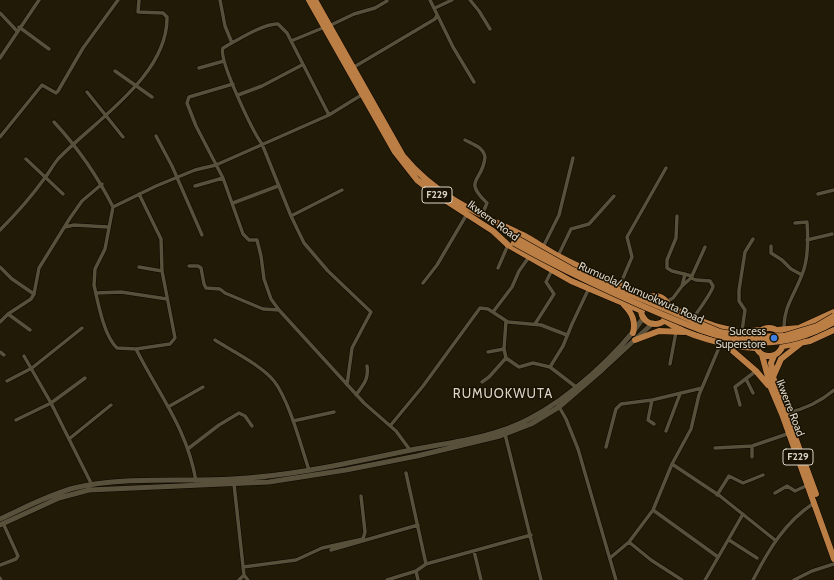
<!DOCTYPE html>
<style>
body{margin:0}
canvas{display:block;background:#211a06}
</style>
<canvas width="834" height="580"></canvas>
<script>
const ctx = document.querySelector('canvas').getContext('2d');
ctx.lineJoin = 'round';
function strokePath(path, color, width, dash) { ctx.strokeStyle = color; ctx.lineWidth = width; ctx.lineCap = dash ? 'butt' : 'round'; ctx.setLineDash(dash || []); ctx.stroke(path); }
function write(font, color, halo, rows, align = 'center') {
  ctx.font = font + ' Cabin,sans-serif'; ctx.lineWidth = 3; ctx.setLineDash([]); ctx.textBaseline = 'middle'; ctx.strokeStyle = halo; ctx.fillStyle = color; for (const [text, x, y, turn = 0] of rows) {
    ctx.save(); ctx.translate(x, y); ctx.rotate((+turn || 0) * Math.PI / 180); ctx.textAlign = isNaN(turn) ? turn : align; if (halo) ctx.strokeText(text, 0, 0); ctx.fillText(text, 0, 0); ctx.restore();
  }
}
const minor = new Path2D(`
 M220,0L225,26L232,43
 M430,0L453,47L474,82
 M470,0L479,11L490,29
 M435,8L452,0
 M0,13L17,31
 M331,25L354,14L375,8L387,1
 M19,27L49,49
 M291,41L325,27
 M0,58L39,0
 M354,67L435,19L437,15
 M199,68L224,61
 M115,71L152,97
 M233,84L189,97L187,103L196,126L223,178L243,234L249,240H257L261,256L264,279L271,299L279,310L364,403L396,431L410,450
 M87,92L123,137
 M238,95L262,86L302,65
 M329,115L287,33L278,24C264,23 236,41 223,48C218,59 253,132 262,144L291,216L304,243L328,271L371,312L352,348L347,385
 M54,122C78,148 97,175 113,207
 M156,136L172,166L202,235
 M0,137L42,85L56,93L58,91L83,48L118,0
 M465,140C473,144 483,147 485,157C483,182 462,179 487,203L482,215
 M26,159L63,194
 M195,186L223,178
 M818,194L834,190
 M233,203L278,186
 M291,216L342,190
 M677,216L676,238L667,260V268L672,271L692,276
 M65,227L74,225L108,227
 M0,230C16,214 31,197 44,179C49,173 53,165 58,159C94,121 168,76 167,17L163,13L138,12L139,0
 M807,240L832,234
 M771,246V253L782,260L791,269L802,275
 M543,247L559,215L573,158
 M558,256L571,229L589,224L614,196
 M189,266H198L201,268L204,284L206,288L220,289L225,293L263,309L279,310
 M0,267L12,279L34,294
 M139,267L162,271
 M498,268L508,245
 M691,278L696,280L710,281L713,286C713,291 698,311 694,317
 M423,283L437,265L467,214
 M620,285L632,257L627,237L666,168
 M682,286L685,274
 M96,293L121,292L167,299
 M666,302L673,298L682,286L691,278L705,247
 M493,312L512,287L519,271L529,257
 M8,314L30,330
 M506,321L504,349L506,358L519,367L533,363L550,367L576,387
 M0,322L8,314L31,299L34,294L39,268L70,218L82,201L102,184
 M535,324L554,294L546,282L552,270
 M784,330C783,305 797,292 804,269C808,256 808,236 807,222L795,223
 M742,331L745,310L739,301V290L745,252L753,239
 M215,340C232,351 261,365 274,381C289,400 301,446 309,470
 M136,349L170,344L175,338L162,271L161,239L139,194
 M0,352L4,355
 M488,352L504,349
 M24,356L51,403L92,485
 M670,364L676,332
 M550,367L563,346L572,324L589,288
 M746,379L753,393
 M7,381L32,368L82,328
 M482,382L489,377L506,358
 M356,395C363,385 369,380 367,366
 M652,400L648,420L654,424
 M558,405L566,419L578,449L616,580
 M740,405L735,387L756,371
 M168,407L203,387
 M787,413C805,409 820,402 834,390
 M16,420L51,403L85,378
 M293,421L334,412
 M390,426L423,386L480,308L488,309L508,322L541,325L567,335
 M666,431L680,394
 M505,434L541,580
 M69,439L111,405
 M606,447L616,409L621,404L652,400L702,388
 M189,448L219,425L239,413L245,416L252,426
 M715,448L752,446L790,433
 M752,457V446
 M672,464L720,496L775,540
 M406,473L426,564
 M196,481C187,428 159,395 136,349L117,348C104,336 98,303 94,285L95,269L105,249L113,207L156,186L195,170L216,165L329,115L363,94
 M234,484L244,575L248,580
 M775,493L787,486L795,491L808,485
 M717,495L729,476L743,483L763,475
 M653,510L718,557
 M729,540L757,558
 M629,542L651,560L682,580
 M331,550L418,525
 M474,551L481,580
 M610,558L629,542L653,510L672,464L691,429L699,395L721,343
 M0,565L16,559L18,556L3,523
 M243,567L296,560L322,548L363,539L365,532L361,496
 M416,571L418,580
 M0,578L1,580
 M239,580L244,575
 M387,580L416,571L426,564L531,535
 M705,580L743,514
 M753,580C769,549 785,522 814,503
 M794,580L812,571L834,564`);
const secondary = new Path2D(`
 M0,519C24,508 48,495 74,488C125,476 180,482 232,479C293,476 352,462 411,450C451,442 493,438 529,419C569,398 619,354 644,317
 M0,525L59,498L89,490L269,482L346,470L417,456L500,436L531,424L559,407L603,369L653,323`);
const primary = new Path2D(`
 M309,0L395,152L417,180L434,193L493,231L508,245L571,281L642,311
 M315,0L403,156C436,196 477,213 523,235C536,242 547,250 560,257C589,272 619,285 648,298
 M641 310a14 14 0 1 1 28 0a14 14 0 1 1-28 0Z
 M624,305C632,313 636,321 633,333
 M668,306C697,319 728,336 760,330
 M664,320C686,336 728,346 755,348
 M755 342a14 14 0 1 1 28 0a14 14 0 1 1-28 0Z
 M777,330L799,328L834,312
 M635,340L659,331L684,332
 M726,345L756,371L768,385
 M783,346L810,341L834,330
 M762,355L771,388L782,414L834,559
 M774,356L771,363L773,377L816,494
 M773,377L781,359L800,344`);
const primaryBridge = new Path2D(`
 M516,238L573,270L720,332L749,337L784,336L817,326L834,316
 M514,243C557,267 601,288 647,308C714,336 764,362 834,322`);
const markers = [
 [774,338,4,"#3f7fe0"]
];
const shields = [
 [437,195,30],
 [798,457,30]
];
const shieldNames = [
 ["F229",437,195],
 ["F229",798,457]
];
const streetNames = [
 ["Ikwerre Road",493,221,36],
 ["Rumuola/ Rumuokwuta Road",641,293,24],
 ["Ikwerre Road",790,408,69]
];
const poiNames = [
 ["Success",766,332],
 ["Superstore",766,345]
];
const quarterNames = [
 ["RUMUOKWUTA",503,394]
];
strokePath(minor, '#0b0500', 4.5);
strokePath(secondary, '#0b0500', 6);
strokePath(primary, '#0b0500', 7);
strokePath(minor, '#58503a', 3.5);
strokePath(secondary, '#58503a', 5);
strokePath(primary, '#bb7e44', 6);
strokePath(primaryBridge, '#0b0500', 7, []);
strokePath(primaryBridge, '#bb7e44', 6);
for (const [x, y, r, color] of markers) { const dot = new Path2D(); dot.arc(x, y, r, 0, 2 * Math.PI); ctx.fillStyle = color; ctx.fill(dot); strokePath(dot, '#181101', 1.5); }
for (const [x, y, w] of shields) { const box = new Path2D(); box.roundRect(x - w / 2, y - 8, w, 16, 3); ctx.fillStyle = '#181101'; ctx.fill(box); strokePath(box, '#dad5c9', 1); }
write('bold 10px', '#dad5c9', null, shieldNames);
write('11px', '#dad5c9', '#181101', streetNames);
write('11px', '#dad5c9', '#181101', poiNames, 'right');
ctx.letterSpacing = '1px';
write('13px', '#dad5c9', '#181101', quarterNames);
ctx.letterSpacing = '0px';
</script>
